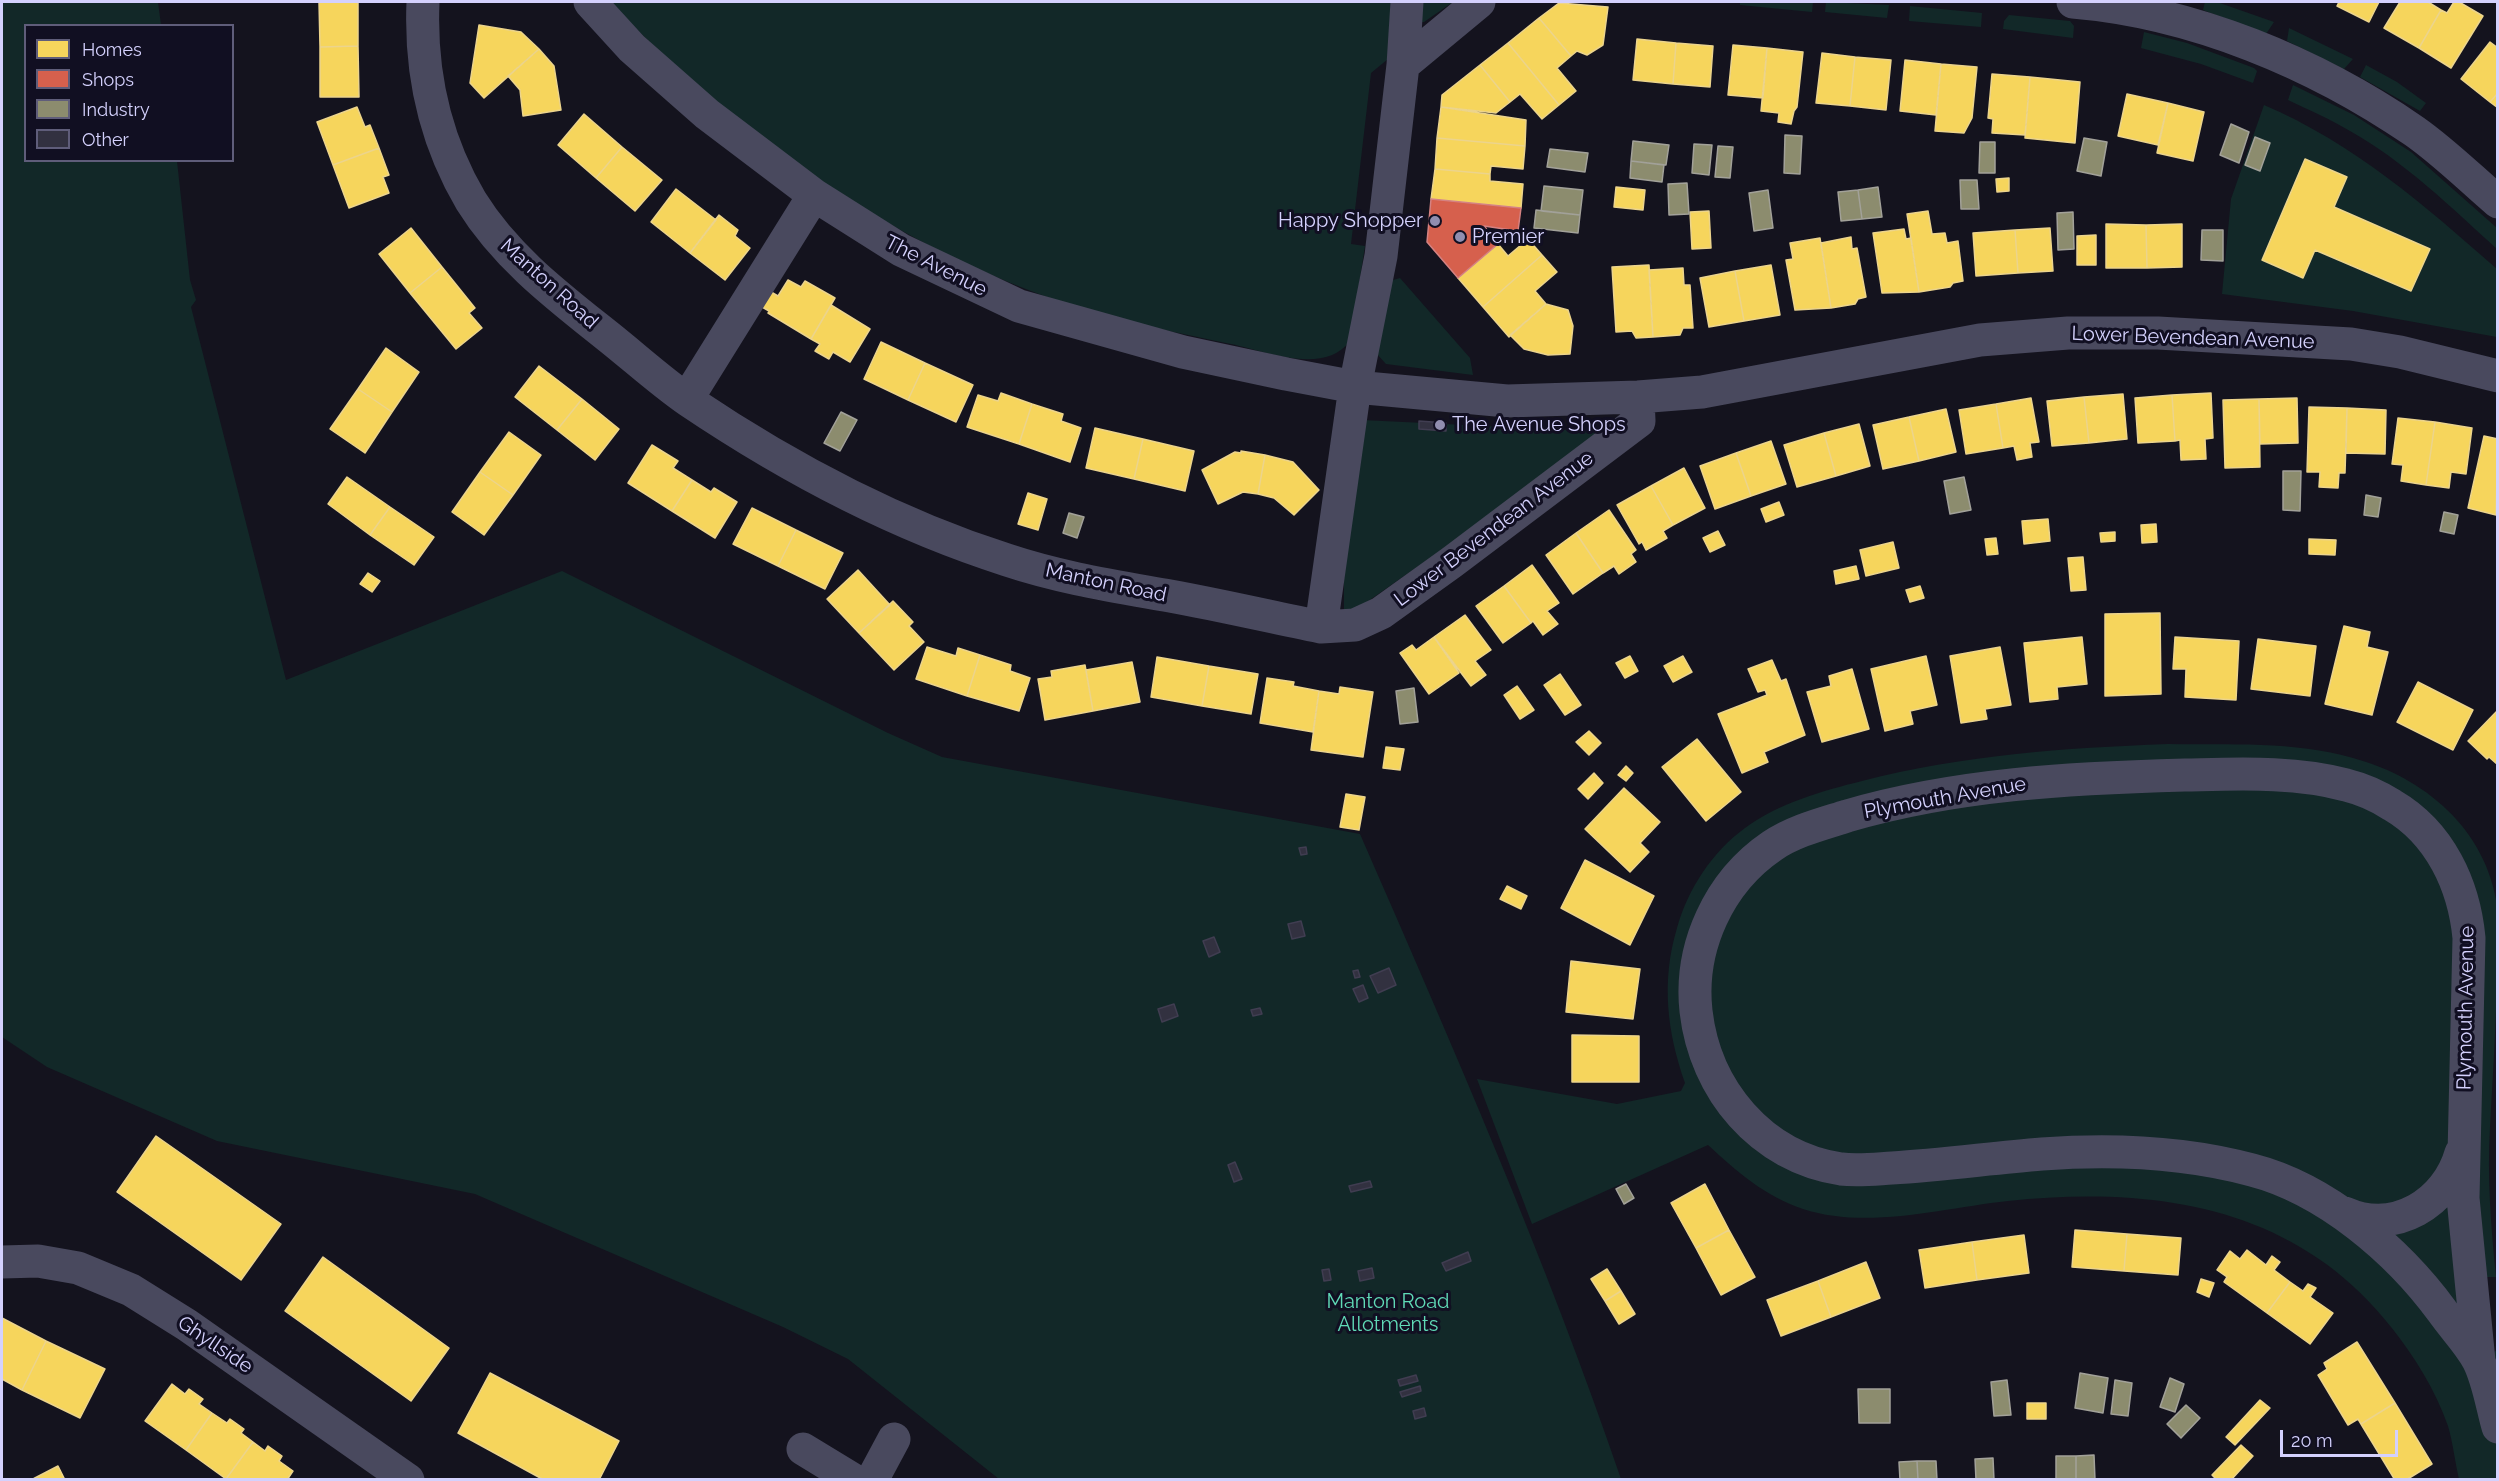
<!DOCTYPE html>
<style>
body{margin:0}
#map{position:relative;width:2499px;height:1481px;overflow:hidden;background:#14131e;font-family:Raleway,sans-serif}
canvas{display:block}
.frame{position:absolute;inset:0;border:3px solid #d4d1fd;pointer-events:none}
.legend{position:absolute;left:24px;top:24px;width:210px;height:138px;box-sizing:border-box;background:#110f22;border:2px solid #5f5d7a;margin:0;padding:8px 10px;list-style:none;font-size:18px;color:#d4d1fd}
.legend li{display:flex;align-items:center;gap:12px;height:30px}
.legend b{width:30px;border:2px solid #5f5d7a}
.scale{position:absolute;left:2280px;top:1430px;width:118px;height:27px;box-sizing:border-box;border:3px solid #d4d1fd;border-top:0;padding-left:8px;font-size:18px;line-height:21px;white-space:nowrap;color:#d4d1fd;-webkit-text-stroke:4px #110f22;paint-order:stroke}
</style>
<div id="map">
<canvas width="2499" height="1481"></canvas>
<div class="frame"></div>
<ul class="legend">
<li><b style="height:16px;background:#f6d55c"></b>Homes</li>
<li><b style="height:16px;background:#d6604d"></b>Shops</li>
<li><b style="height:16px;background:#8c8c6e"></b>Industry</li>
<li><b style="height:16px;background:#323140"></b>Other</li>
</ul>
<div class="scale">20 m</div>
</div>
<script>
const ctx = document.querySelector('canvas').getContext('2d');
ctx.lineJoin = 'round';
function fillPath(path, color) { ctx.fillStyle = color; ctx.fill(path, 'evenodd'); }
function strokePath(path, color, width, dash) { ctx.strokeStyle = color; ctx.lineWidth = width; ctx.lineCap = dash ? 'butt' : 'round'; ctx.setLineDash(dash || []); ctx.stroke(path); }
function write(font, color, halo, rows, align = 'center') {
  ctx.font = font + ' Raleway,sans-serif'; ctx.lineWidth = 6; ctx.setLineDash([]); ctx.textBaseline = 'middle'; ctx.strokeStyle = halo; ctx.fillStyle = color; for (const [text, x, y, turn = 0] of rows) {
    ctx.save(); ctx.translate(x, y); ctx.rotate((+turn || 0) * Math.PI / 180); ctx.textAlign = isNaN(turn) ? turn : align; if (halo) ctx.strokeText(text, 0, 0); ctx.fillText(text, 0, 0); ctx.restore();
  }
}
const green = new Path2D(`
 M2,2H158L161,25L26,26V160L177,161L190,280L196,300L191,307L286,680L562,571L888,733L942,757L1360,834C1453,1047 1546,1259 1621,1479H999L848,1359L783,1327L475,1194L217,1141L47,1067L2,1037Z
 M610,2H1391L1388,59L1371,73L1351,244L1365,246L1350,341C1324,376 1266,351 1231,344C1179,333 1126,323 1076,307C896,248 740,138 610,2Z
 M1419,2H1453L1424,22H1420Z
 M1740,2H1813L1812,12L1740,5Z
 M1826,2L1889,5L1887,18L1825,12Z
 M2205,2H2217L2274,22L2266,34L2203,10Z
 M1910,6L1982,13L1981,27L1909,21Z
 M2009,15L2070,21L2074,26L2073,38L2003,29L2004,21Z
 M2289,28L2353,59L2344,69L2287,41Z
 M2144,32L2187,43L2254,68L2257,71L2253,83L2201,64L2141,48Z
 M2366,65L2397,82L2426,103L2420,111L2360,77Z
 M2293,85L2354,115L2411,152L2497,228V249C2451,207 2405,162 2350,131C2330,119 2309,110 2288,100Z
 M2264,105C2355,144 2424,205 2497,269V337L2353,311L2222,294L2231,199Z
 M1400,278L1470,358L1473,375L1386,364L1376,353L1386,282Z
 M1362,420L1610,432L1344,618V578Z
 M2168,744C2229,745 2294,741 2353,758C2424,777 2486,829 2497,905C2499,922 2497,942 2497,959C2497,1015 2493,1071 2490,1127C2487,1177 2491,1227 2496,1277H2480V1361L2497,1350V1479H2459C2455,1462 2453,1443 2448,1426C2435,1389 2414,1356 2391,1327C2295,1205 2153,1186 2008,1201C1943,1208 1867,1230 1803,1209C1766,1197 1736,1171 1708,1145L1532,1224L1477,1079L1617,1104L1681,1091L1685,1083C1667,1032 1661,981 1677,928C1688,889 1712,852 1745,828C1779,803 1822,791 1862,781C1963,755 2064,748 2168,744Z`);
const homes = new Path2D(`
 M319,2H358V46L320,47Z
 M2339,2H2379L2369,22L2337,6Z
 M2400,2H2428L2441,10L2419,48L2384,28Z
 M2454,2H2459L2483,16L2451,68L2419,48L2441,10L2447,13Z
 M1559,3L1608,7L1603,45L1587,55L1577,51L1571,56L1539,18Z
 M1539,18L1571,56L1557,68L1576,91L1559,105L1508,43Z
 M479,25L521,32L539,49L484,98L470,83Z
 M1637,39L1676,43L1673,84L1633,80Z
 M2490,42L2498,48V93L2490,102L2461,79Z
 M1508,43L1559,105L1542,119L1520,94L1510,102L1480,65Z
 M1676,43L1713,46L1710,87L1673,84Z
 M1733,45L1767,48L1763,98L1728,95Z
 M358,46L359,97H320V47Z
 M1767,48L1803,52L1797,107L1794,111L1791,124L1778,122L1779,113L1761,111Z
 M539,49L554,66L561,110L523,116L520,90L508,76Z
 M1822,53L1855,57L1850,106L1816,103Z
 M1855,57L1891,60L1886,110L1850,106Z
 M1905,60L1941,64L1936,115L1900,111Z
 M1941,64L1977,67L1972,118L1964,133L1935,131Z
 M1480,65L1510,102L1496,113L1441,107L1442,95Z
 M1992,74L2030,77L2025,135L1992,133L1993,119L1988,118Z
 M2030,77L2080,82L2075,143L2025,138Z
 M2498,93V108L2490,102Z
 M2127,94L2168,103L2158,145L2118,136Z
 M2168,103L2204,112L2193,161L2157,153Z
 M357,107L365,127L370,125L379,148L333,165L317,122Z
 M1441,107L1526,120L1525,146L1437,138Z
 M584,114L622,147L596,178L558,145Z
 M1437,138L1525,146L1523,169L1491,166L1490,174L1435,169Z
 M622,147L662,180L635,211L596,178Z
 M379,148L389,175L383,177L389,193L349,208L333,165Z
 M2305,159L2347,177L2334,207L2430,249L2411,291L2315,250L2303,278L2262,260Z
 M1435,169L1490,174V181L1523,184L1521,208L1431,199Z
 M2009,178V191L1997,192L1996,179Z
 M1616,187L1645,190L1643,210L1614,207Z
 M676,189L716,220L690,253L651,222Z
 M1709,211L1711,248L1692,249L1690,212Z
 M1928,211L1932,234L1945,233L1947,243L1958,241L1963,281L1953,283L1950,287L1919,292L1907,214Z
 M719,215L738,230L735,236L750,248L725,280L690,253Z
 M2106,224L2146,225L2147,268H2106Z
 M2182,224V267L2147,268L2146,225Z
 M411,228L442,267L410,293L379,254Z
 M2050,228L2053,271L2018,273L2015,230Z
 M1904,229L1906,239L1911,238L1919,292L1882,293L1873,233Z
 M2015,230L2018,273L1976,276L1973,233Z
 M2096,235V265H2077V236Z
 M1851,237L1852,249L1857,248L1866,297L1858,299L1855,304L1831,308L1821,243Z
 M1820,238L1831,308L1795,310L1786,260L1793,259L1790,243Z
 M1528,239L1542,255L1483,307L1458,278L1498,244L1508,256Z
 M1542,255L1557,272L1535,291L1546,304L1509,337L1483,307Z
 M1649,265L1653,337L1636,338L1632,331L1616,332L1612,267Z
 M1771,265L1780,315L1744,321L1735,271Z
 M442,267L475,308L469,313L482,328L456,349L410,293Z
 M1683,268L1684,285H1690L1693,328H1683L1680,335L1653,337L1649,270Z
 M1735,271L1744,321L1709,327L1700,278Z
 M788,280L801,287L805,281L835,298L811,339L768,313L769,311L757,304L766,289L778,296Z
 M1546,304L1568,310L1573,326L1570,354L1548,355L1524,349L1510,335Z
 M831,305L870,329L850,362L833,352L829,359L815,351L820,344L811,339Z
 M881,342L925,363L908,400L864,379Z
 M386,348L419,372L392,412L358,389Z
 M925,363L973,385L956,422L908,400Z
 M539,366L582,399L557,430L515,397Z
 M358,389L392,412L365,453L330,429Z
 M1001,393L1032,404L1019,444L967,427L978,395L998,401Z
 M2211,393L2213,438L2205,439L2206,459L2181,460L2180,440L2175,441L2172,395Z
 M2123,394L2127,439L2089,443L2084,397Z
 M2172,395L2175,441L2138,443L2135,398Z
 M2084,397L2089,443L2052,446L2047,401Z
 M2031,398L2039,442L2030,443L2032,457L2017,460L2014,446L2003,448L1996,404Z
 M2297,398L2298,443L2260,444L2259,399Z
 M582,399L619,429L595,460L557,430Z
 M2259,399L2260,467L2225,468L2223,400Z
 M1032,404L1063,414L1061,421L1081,428L1070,462L1019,444Z
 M1996,404L2003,448L1966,454L1959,410Z
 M2309,407L2347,408L2345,473H2339L2338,488L2319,487L2320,472H2307Z
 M2347,408L2386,410L2385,454L2346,453Z
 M1946,409L1956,452L1919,461L1909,417Z
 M1909,417L1919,461L1883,469L1873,425Z
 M2398,418L2435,422L2426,485L2401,481L2403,465L2392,464Z
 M2435,422L2472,428L2466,474L2451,472L2449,488L2426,485Z
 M1859,424L1870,466L1836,476L1824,433Z
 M1095,428L1143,439L1134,479L1086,468Z
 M509,432L541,455L513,495L480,472Z
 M1824,433L1836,476L1797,487L1784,445Z
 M2484,436L2498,439L2496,515L2468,508Z
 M1143,439L1194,451L1185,491L1134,479Z
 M1771,441L1786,484L1751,496L1736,453Z
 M652,445L678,461L673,468L692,480L672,511L628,483Z
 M1241,451L1265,455L1258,494L1243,492L1218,504L1202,470L1235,452L1241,453Z
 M1736,453L1751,496L1715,509L1700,466Z
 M1265,455L1293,462L1319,490L1294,515L1274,498L1258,494Z
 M1684,468L1705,508L1673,525L1651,486Z
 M480,472L513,495L484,535L452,512Z
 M347,477L390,507L370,535L328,504Z
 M692,480L711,492L714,488L737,502L715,538L672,511Z
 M1651,486L1673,525L1663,531L1667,538L1646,550L1642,542L1639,544L1617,505Z
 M1028,493L1047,499L1038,530L1018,524Z
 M1779,502L1784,515L1766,522L1761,509Z
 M390,507L434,537L414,565L370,535Z
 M752,508L796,530L778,566L733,544Z
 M1609,510L1636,550L1631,554L1636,562L1619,574L1614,566L1603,573L1576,533Z
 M2048,519L2050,541L2024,544L2022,521Z
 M2156,524L2157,542L2142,543L2141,525Z
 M796,530L843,553L825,589L778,566Z
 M1718,531L1725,545L1710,552L1703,538Z
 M2115,532V541L2101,542L2100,533Z
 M1576,533L1603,573L1573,594L1546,555Z
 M1996,538L1998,554L1987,555L1985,539Z
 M2309,539L2336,540L2335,555L2309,554Z
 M1893,542L1899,568L1866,576L1860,550Z
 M2083,557L2086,590L2071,591L2068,558Z
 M1532,565L1559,603L1547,611L1558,624L1543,635L1533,621L1531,623L1504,586Z
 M1856,566L1859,579L1836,584L1834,571Z
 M858,570L890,605L859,633L827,599Z
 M368,573L380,581L372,592L360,584Z
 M1504,586L1531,623L1503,643L1476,606Z
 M1920,586L1924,598L1910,602L1906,590Z
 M893,601L913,622L909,626L924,642L894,670L859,633Z
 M2160,613L2161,694L2105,696V614Z
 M1465,615L1491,650L1475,661L1486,675L1471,686L1434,637Z
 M2344,626L2370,632L2367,647L2388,652L2372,715L2325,704Z
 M1434,637L1459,673L1429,694L1400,653L1412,645L1416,650Z
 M2082,637L2087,684L2057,687L2058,699L2030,702L2024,643Z
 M2175,637L2239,641L2236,700L2185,697L2186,669H2173Z
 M2258,639L2316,646L2310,696L2251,689Z
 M927,647L956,656L958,648L980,655L967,696L916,679Z
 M2000,647L2011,705L1985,709L1987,719L1961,723L1950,656Z
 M980,655L1011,665L1010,671L1030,678L1019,711L967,696Z
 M1630,656L1638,671L1625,678L1616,663Z
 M1683,656L1692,672L1673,682L1664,666Z
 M1926,656L1937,705L1910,711L1913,724L1885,731L1871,669Z
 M1157,657L1209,666L1202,706L1151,697Z
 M1772,660L1781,681L1786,679L1805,735L1764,752L1768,762L1742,773L1718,714L1767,695L1765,690L1758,692L1748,669Z
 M1132,662L1140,702L1093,711L1086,670Z
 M1085,665L1093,711L1045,720L1038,679L1052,677L1051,671Z
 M1209,666L1258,674L1251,714L1202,706Z
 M1852,669L1869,729L1822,742L1807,692L1831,686L1829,676Z
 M1560,674L1581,705L1565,715L1544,685Z
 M1267,678L1294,682L1293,686L1319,691L1313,732L1260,723Z
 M2418,682L2473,710L2453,750L2397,722Z
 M1517,686L1534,710L1520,719L1504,695Z
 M1340,687L1373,692L1363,757L1311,750L1319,691L1339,694Z
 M2498,710V765L2489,757L2487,759L2468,741Z
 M1589,731L1601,743L1589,755L1576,742Z
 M1697,739L1741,792L1706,821L1662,767Z
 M1386,747L1404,749L1400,770L1383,768Z
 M1626,766L1633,773L1626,781L1618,775Z
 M1594,773L1603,783L1588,799L1578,789Z
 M1624,788L1660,822L1640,843L1649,852L1630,872L1585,829Z
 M1346,794L1365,797L1359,830L1340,827Z
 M1585,860L1654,896L1630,945L1561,908Z
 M1507,886L1527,896L1521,909L1500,899Z
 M1571,961L1640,969L1633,1019L1566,1012Z
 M1572,1035L1639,1036V1082H1572Z
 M156,1136L281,1224L241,1280L117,1192Z
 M1705,1184L1729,1230L1696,1248L1671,1203Z
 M1729,1230L1755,1277L1721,1295L1696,1248Z
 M2075,1230L2127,1234L2124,1271L2072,1267Z
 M2127,1234L2181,1238L2178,1275L2124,1271Z
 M2024,1235L2029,1273L1977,1280L1972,1242Z
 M1972,1242L1977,1280L1925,1288L1919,1250Z
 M2247,1250L2266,1265L2272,1256L2280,1262L2274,1270L2290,1282L2267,1313L2224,1282L2227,1277L2217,1270L2230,1251L2240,1259Z
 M323,1257L449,1348L411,1401L285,1311Z
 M1866,1262L1880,1298L1831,1317L1818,1281Z
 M1607,1269L1621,1291L1605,1301L1591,1279Z
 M2201,1279L2214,1283L2209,1297L2197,1292Z
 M1818,1281L1831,1317L1781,1336L1767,1300Z
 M2290,1282L2303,1291L2308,1284L2316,1288L2310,1297L2333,1313L2310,1344L2267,1313Z
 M1621,1291L1635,1314L1619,1324L1605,1301Z
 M2,1318L46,1341L22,1390L2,1379Z
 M46,1341L105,1369L80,1418L22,1390Z
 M2357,1342L2395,1403L2361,1424L2358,1419L2348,1425L2318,1375L2327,1369L2324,1363Z
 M490,1373L619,1441L599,1480H544L458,1433Z
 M172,1384L185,1394L189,1389L203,1399L199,1404L212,1413L186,1450L145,1421Z
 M2260,1400L2270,1408L2235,1445L2226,1437Z
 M2027,1403H2046V1419H2027Z
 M2395,1403L2432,1464L2406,1480H2395L2361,1424Z
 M212,1413L227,1423L230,1419L244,1429L241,1433L253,1442L226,1479L186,1450Z
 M253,1442L265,1451L268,1446L282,1456L279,1461L293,1471L287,1480L226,1479Z
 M2241,1445L2253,1456L2231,1480H2217L2212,1475Z
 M58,1466L65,1480H31Z`);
const shops = new Path2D(`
 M1431,199L1521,208L1518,231L1484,226L1498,244L1458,278L1427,242Z`);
const industry = new Path2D(`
 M2231,124L2249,132L2239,163L2220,155Z
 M1785,135L1802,136L1800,174L1784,173Z
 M2255,137L2270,143L2260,171L2245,165Z
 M2084,138L2107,142L2101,176L2077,171Z
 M1633,141L1669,145L1666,165L1631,161Z
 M1980,142H1995V173H1979Z
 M1694,144L1712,145L1709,175L1692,173Z
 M1718,146L1733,147L1730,178L1715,177Z
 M1550,149L1588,153L1585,172L1547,167Z
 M1631,161L1664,165L1662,182L1630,178Z
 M1960,180H1977L1979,209H1961Z
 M1687,183L1689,214L1669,215L1668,184Z
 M1544,186L1583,190L1580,215L1541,211Z
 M1878,187L1882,217L1862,219L1858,190Z
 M1768,190L1773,228L1754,231L1749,193Z
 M1858,190L1862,219L1841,221L1838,192Z
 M1536,210L1580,215L1578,233L1534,228Z
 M2073,212L2074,249L2058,250L2057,213Z
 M2202,230H2223V261L2201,260Z
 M841,412L857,420L840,451L824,443Z
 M2283,471H2301L2300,511L2283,510Z
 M1964,477L1971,510L1950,514L1944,481Z
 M2366,495L2381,498L2378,517L2364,515Z
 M2444,512L2458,515L2454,534L2440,531Z
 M1069,513L1084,517L1077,538L1063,533Z
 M1414,688L1418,722L1400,724L1396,691Z
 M1626,1184L1634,1198L1624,1204L1616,1189Z
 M2080,1373L2108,1378L2103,1413L2075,1408Z
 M2170,1378L2184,1384L2175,1412L2160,1407Z
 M2007,1380L2011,1415L1994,1416L1991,1382Z
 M2115,1380L2132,1383L2128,1416L2111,1414Z
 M1858,1389H1890V1423H1859Z
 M2186,1405L2200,1418L2181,1438L2167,1424Z
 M2094,1455L2095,1480H2076V1456Z
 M2056,1456H2076V1480H2056Z
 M1993,1458L1994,1480H1976L1975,1459Z
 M1917,1461L1918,1480H1900L1899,1462Z
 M1917,1461H1936L1937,1480H1918Z`);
const building = new Path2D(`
 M1419,421L1446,423V431L1419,429Z
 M1306,847L1307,854L1301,855L1299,848Z
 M1301,921L1305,936L1292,939L1288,924Z
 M1214,937L1220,952L1209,957L1203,941Z
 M1389,968L1396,985L1378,993L1370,976Z
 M1358,970L1360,977L1355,978L1353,971Z
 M1363,985L1368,998L1359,1002L1353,989Z
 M1174,1004L1178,1016L1162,1022L1158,1009Z
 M1260,1008L1262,1014L1253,1016L1251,1010Z
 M1235,1162L1242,1179L1234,1182L1228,1165Z
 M1370,1181L1372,1187L1351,1192L1349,1186Z
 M1468,1252L1471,1261L1446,1271L1442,1263Z
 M1372,1268L1374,1278L1360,1281L1358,1271Z
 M1329,1269L1331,1280L1324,1281L1322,1270Z
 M1416,1375L1418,1381L1400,1386L1398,1380Z
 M1420,1386L1421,1391L1402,1397L1400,1392Z
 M1424,1408L1426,1416L1415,1419L1413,1411Z`);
const minor = new Path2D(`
 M423,2C420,72 435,140 471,201C505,256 556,295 605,334C633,356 660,381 689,401C787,467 894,524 1007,560C1061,578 1114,586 1170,596C1220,605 1271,617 1321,627L1355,387L1381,256L1403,65L1407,2
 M590,2L632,48L707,114L814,195L901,250L1019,306L1183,352L1286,374L1355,387L1507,401L1638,397L1702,392L1980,340L2068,333H2158L2351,344L2400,352L2498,376
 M2073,2C2193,12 2315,63 2414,131C2444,152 2470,178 2498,202
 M1403,65L1479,2
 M687,399L814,195
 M1321,627L1355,625L1381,613L1452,562L1639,421L1638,397
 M2345,1213C2395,1235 2447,1203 2461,1153
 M2,1262L38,1261L78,1268L131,1290L187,1325L408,1480
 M2479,1361L2463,1198L2469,938C2464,885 2440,833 2392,805C2378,796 2362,789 2346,785C2295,771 2237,774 2185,775C2072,778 1956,784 1847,816C1822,824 1794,831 1772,846C1719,882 1689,947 1696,1011C1705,1090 1761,1157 1841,1169C1858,1171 1875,1169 1892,1168C1942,1165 1992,1158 2042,1154C2110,1149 2185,1152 2252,1170C2326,1189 2398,1251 2442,1311C2453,1327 2469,1343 2478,1360C2488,1379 2492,1406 2498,1427
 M803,1449L854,1480
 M872,1480L894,1439`);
const markers = [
 [1435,221,6,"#918eaf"],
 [1460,237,6,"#918eaf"],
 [1440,425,6,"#918eaf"]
];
const poiNames = [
 ["Happy Shopper",1423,221,"right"],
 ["Premier",1472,237],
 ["The Avenue Shops",1452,425]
];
const streetNames = [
 ["The Avenue",936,266,27],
 ["Manton Road",549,284,42],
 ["Lower Bevendean Avenue",2193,338,2],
 ["Lower Bevendean Avenue",1494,529,-37],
 ["Manton Road",1106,583,12],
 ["Plymouth Avenue",1945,798,-10],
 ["Plymouth Avenue",2466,1008,-89],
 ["Ghyllside",215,1345,34]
];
const parkNames = [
 ["Manton Road",1388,1302],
 ["Allotments",1388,1325]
];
fillPath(green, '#122828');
fillPath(homes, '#f6d55c');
strokePath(homes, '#ecd48c', 1.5);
fillPath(shops, '#d6604d');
strokePath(shops, '#d58282', 1.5);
fillPath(industry, '#8c8c6e');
strokePath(industry, '#a2a199', 1.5);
fillPath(building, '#323140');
strokePath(building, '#403d51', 1.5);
strokePath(minor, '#49495e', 33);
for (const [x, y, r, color] of markers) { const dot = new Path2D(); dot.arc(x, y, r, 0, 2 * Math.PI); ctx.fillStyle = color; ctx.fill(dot); strokePath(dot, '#110f22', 2); }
write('20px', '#d4d1fd', '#110f22', poiNames, 'left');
write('20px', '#d4d1fd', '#110f22', streetNames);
write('20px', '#60dab7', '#110f22', parkNames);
</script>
